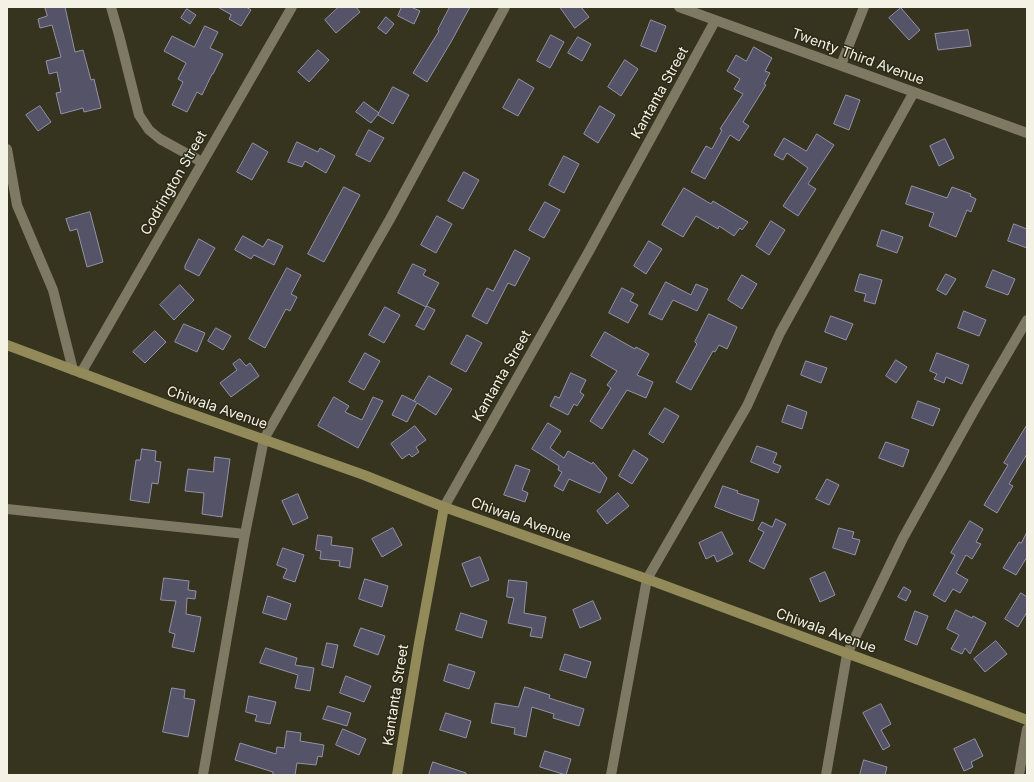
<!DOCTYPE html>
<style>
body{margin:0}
#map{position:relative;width:1034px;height:782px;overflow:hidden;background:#36331f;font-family:Inter,sans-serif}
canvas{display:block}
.frame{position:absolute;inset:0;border:8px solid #f3f2e5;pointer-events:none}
</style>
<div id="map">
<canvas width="1034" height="782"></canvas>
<div class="frame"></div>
</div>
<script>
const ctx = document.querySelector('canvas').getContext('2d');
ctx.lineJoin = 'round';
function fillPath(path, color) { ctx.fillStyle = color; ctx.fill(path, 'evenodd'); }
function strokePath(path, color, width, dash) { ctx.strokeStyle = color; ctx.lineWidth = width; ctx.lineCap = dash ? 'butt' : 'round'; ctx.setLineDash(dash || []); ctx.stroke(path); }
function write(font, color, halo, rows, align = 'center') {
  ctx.font = font + ' Inter,sans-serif'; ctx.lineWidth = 3; ctx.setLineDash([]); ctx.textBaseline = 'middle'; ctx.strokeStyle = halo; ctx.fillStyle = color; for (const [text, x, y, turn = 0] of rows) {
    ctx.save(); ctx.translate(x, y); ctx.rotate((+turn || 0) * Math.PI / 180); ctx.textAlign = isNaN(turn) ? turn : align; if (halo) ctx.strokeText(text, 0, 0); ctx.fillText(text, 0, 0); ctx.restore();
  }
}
const building = new Path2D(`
 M45,7H65L75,52L83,50L91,80L94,79L101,108L84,112L83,108L61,114L56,93L61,92L57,72L49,74L46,61L61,57L52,25L40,28L38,19L47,16Z
 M218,7H246L251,10L241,26L229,19L231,15Z
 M339,7H356L360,12L336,33L325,20Z
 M402,7H411L420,11L414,24L398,16Z
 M450,7H470L451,42L427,82L413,73L439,31L438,30Z
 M560,7H581L589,17L575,28Z
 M901,8L920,30L909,40L889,18Z
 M187,9L196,15L190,24L181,18Z
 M386,17L394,24L386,34L378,28Z
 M651,20L666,26L656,52L641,46Z
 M205,26L218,32L210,48L223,54L213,74H212L202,95L197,92L187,112L172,105L183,82L178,79L186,63L164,51L172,36L194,47Z
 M968,30L971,46L938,50L935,34Z
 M551,35L564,42L550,68L537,61Z
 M578,37L591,44L582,61L568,53Z
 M754,47L772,58L765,71L770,73L764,84L766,85L743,122L749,126L739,141L730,135L705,179L691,172L706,146L712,149L722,130L720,129L743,94L734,89L740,79L727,71L736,55L746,61Z
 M318,50L329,60L309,82L298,72Z
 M625,60L638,69L621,96L608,87Z
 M519,79L534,88L518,116L503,108Z
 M393,87L409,95L393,124L378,115Z
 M846,95L860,100L849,130L834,124Z
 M364,102L379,113L371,123L356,112Z
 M40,106L51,122L38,131L26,115Z
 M600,106L615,115L598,143L584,134Z
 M369,130L384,138L370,162L356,155Z
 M817,134L834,145L808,184L816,189L798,216L783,206L808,168L787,153L783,160L774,155L784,138L806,151Z
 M945,139L954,158L939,166L930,146Z
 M297,142L318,152L320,148L335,156L326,173L305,161L302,167L288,162Z
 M253,143L268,152L252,180L237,172Z
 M564,156L579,164L564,193L549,185Z
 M464,172L479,180L463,209L448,201Z
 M912,186L947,198L952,187L971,194L970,196L976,199L971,212L967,210L956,237L929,226L934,213L906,204Z
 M344,187L360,195L324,262L308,254Z
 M684,188L711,204L713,201L748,222L742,230L740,228L734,236L719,226L718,229L696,216L683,237L662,225Z
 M545,202L560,210L544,238L529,230Z
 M90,212L103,262L87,267L77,229L70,231L66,219Z
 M437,216L452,224L436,253L421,245Z
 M771,221L785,230L769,255L756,246Z
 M1014,224L1027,229V248L1008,241Z
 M882,230L903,237L897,253L877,246Z
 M243,236L263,247L268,239L283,246L274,265L254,255L251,259L235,250Z
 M199,239L215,248L199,276L185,269V266Z
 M649,241L662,249L646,274L634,266Z
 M515,250L530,258L515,286L508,283L487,324L472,316L487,288L493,291Z
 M413,264L426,270L423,275L439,283L426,307L398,293Z
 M287,268L301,275L291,294L297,297L290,311L286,309L265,348L249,339Z
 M993,270L1015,279L1008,295L986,287Z
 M860,274L882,280L875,304L864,301L866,294L855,291Z
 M946,274L956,279L946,295L937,290Z
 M742,275L757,284L742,309L728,300Z
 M666,282L691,295L696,284L708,289L697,311L673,300L662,320L649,314Z
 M180,285L194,300L174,320L160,305Z
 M622,288L634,294L630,301L638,305L628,323L609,313Z
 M427,306L435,310L424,330L416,326Z
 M385,307L400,315L384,343L369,335Z
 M964,311L986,320L979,336L958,328Z
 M709,314L737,327L727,349L719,345L715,352L713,351L691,390L676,382L697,344L695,342Z
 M831,316L853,324L846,340L825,332Z
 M184,324L205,333L197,352L175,342Z
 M216,328L231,336L223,350L208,341Z
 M155,331L166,342L145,363L133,352Z
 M605,332L635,349L636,347L649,354L637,375L653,382L646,398L627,390L602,429L590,421L611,388L607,385L617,371L591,356Z
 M467,335L482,343L466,372L451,364Z
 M365,353L380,361L364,390L349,382Z
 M937,353L969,365L962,384L946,377L944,383L934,379L937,374L930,371Z
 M240,359L246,366L250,363L259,376L231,397L220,383L237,370L233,364Z
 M896,360L907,367L896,383L886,376Z
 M806,361L827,368L821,383L801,375Z
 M571,373L586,380L580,392L584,395L577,406L574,404L568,415L550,406L555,396L559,398Z
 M429,376L452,389L436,415L417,403L407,422L392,415L402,395L416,402L414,401Z
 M334,397L349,406L345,412L362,420L373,397L383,401L358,448L318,426Z
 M918,401L940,409L933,426L912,418Z
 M788,405L807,412L802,429L782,422Z
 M665,408L679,416L663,443L649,434Z
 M548,423L561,431L550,448L564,458L568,451L592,464L593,462L607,478L600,493L569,479L563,491L554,486L562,472L558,470L559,466L532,449Z
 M1027,425V454L1009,484L1013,486L997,513L984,505L1008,465L1004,463Z
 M415,426L426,440L416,447L419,452L412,457L409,454L402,459L391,444Z
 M886,442L909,450L903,467L879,458Z
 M757,446L777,453L773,463L781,466L778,473L751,462Z
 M142,449L156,451L155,461L161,462L158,484L152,483L149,503L130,500L136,460H140Z
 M634,450L648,459L632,484L619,476Z
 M215,457L230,459L222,517L202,514L204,493L185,491L188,469L213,472Z
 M516,465L530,470L522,490L528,493L525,502L504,495Z
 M827,479L839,485L829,505L816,499Z
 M723,486L738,491L737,493L759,500L753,521L733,514L715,507Z
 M618,493L629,506L607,524L597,511Z
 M298,494L308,518L293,525L282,501Z
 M776,519L786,524L764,569L749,561L764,532L758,529L762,522L772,527Z
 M970,521L983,529L976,542L981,544L972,559L966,555L956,573L968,580L960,593L953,589L945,602L933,595L955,555L951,553Z
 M393,528L402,545L382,557L372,539Z
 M839,528L854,532L852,538L860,540L855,555L833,548Z
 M722,532L733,554L717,562L714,555L706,559L699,543Z
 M1027,532V557L1016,575L1003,568L1019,542L1021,543Z
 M318,535L332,537L331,545L353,548L350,568L339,566L340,561L320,559L321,551L316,550Z
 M283,548L304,555L295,582L283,578L287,569L277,565Z
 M480,557L489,580L471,587L462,564Z
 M825,572L835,595L820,602L810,579Z
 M164,578L189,581L188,590L196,591L195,599L187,598L186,614L201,617L194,652L172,647L175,634L169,632L176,601L161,600Z
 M365,579L388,586L382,607L359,599Z
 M509,580L527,582L524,613L546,617L542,638L530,636L532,628L508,623L514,598L507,597Z
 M904,587L911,591L906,601L898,597Z
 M1021,593L1027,597V612L1018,627L1005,619Z
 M268,596L291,604L286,620L263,613Z
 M593,601L601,619L580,628L573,610Z
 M956,610L972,618L973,616L986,623L970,654L965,648L962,654L951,649L959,635L947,629Z
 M915,611L928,616L917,645L905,640Z
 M461,613L487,621L482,638L456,630Z
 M361,628L385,636L378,655L354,646Z
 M996,641L1007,654L985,672L974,659Z
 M327,643L338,645L333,668L322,665Z
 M266,648L297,658L295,665L314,668L310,691L295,688L298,675L260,663Z
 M565,654L591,662L586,678L560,670Z
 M449,664L475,672L469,689L444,681Z
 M346,676L371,686L364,702L340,693Z
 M525,687L550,695L549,698L584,709L579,726L553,718L554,714L532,707L526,737L514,734L515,728L491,723L495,703L518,707Z
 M172,688L185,690L184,698L195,700L188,737L163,732Z
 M249,696L276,702L270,724L255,721L257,715L246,712Z
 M881,704L891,724L881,730L890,746L883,750L863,713Z
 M328,706L351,713L347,726L323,719Z
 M446,713L471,721L466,738L440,730Z
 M343,729L366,739L359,755L336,745Z
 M287,731L301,733L300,741L324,745L322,757L318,756L316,765L297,763L295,775H273V772L235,760L240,743L276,754L277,747L284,748Z
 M975,739L983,756L971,762L973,767L964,771L954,749Z
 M545,751L571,759L566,775L540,767Z
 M864,760L887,767L885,775H860Z
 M433,762L466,773V775H429Z`);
const street = new Path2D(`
 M111,7L119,35L139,115L149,130L160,139L202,162
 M679,7L1027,133
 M841,65L864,7
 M7,149L17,205L53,290L73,370
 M81,373L292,7
 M444,507L588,253L715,21
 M7,509L245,534
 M203,775L245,534L264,439L390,219L505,7
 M611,775L647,579L747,406L780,333L914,92
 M826,775L847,654L903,538L976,407L1027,320
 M1019,775L1027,729`);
const secondary = new Path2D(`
 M7,345L172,407L364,475L444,507L647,579L1027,720
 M397,775L419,643L444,507`);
const streetNames = [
 ["Twenty Third Avenue",858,57,20],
 ["Kantanta Street",660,93,-61],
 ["Codrington Street",174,183,-60],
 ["Kantanta Street",502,376,-60],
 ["Chiwala Avenue",217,408,19],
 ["Chiwala Avenue",521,520,20],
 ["Chiwala Avenue",826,631,20],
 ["Kantanta Street",396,695,-81]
];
fillPath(building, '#545367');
strokePath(building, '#9492a8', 1);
strokePath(street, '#7d7963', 10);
strokePath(secondary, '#938a59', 10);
write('14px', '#f3f2e5', '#2c2916', streetNames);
</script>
